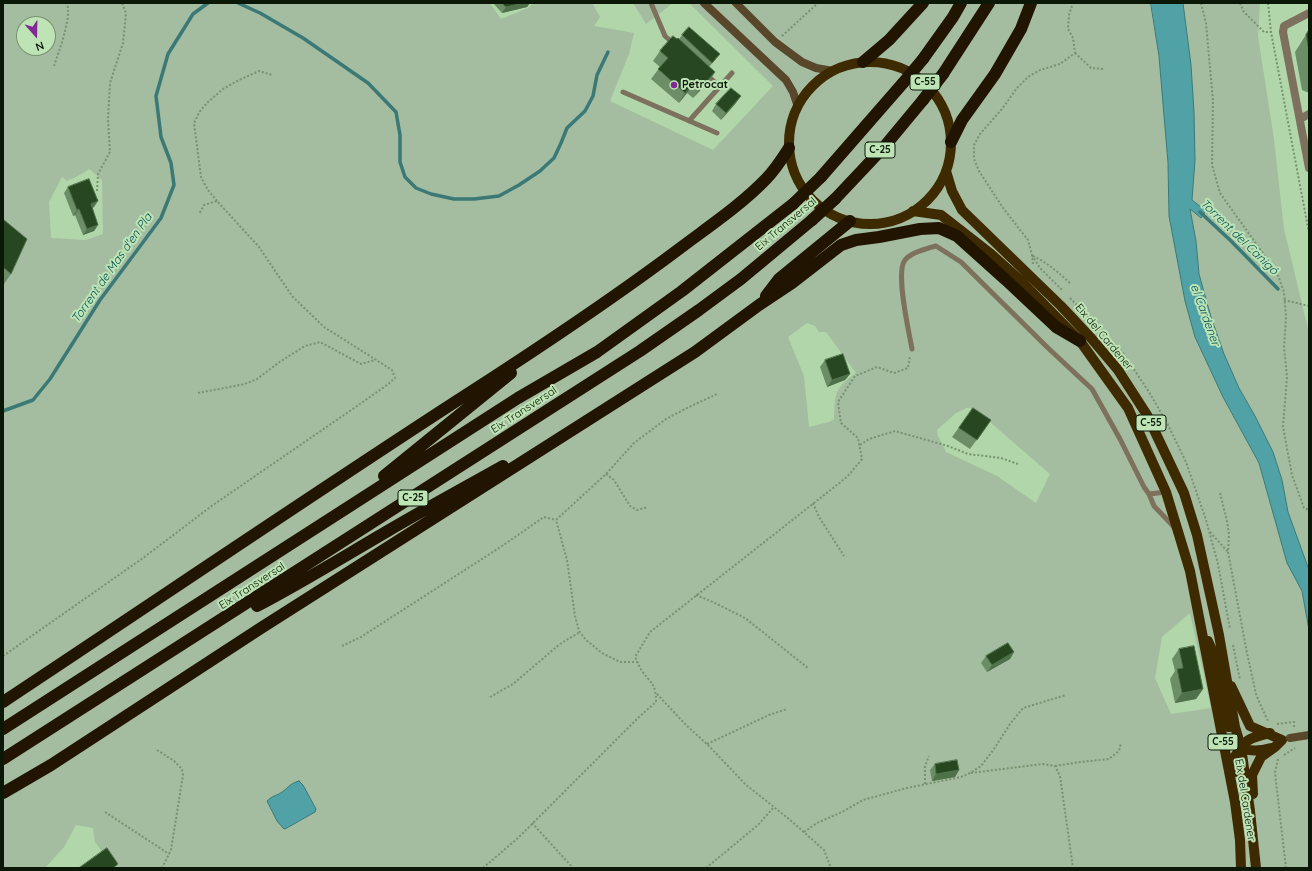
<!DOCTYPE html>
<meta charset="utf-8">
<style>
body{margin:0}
#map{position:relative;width:1312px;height:871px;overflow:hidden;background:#b1d6aa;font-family:Quicksand,sans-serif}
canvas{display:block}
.frame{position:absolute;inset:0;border:4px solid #0b1808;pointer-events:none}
.north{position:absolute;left:16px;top:16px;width:40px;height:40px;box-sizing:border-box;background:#bee4b6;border:1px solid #769270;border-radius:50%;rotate:160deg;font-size:11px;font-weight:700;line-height:16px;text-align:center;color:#0b1808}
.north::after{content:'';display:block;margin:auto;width:14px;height:18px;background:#832996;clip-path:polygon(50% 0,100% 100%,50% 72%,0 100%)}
</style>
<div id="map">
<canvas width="1312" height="871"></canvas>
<div class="frame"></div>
<div class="north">N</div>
</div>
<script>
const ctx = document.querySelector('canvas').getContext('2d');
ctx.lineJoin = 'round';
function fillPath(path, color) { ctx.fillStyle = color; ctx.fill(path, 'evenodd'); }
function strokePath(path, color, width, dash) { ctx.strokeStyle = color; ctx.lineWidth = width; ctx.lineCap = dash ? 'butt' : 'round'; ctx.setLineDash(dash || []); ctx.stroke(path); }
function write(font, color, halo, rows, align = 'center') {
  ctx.font = font + ' Quicksand,sans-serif'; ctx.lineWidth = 4; ctx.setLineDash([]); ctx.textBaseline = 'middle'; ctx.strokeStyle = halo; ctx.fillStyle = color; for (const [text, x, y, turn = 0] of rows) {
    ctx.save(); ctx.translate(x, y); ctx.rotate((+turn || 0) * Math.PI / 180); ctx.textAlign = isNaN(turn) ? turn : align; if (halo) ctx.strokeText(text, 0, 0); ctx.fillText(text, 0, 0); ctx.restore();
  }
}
const green = new Path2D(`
 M3,3H490L501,19L528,8L534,3H592L600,17L594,26L634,33L629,54L610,101L713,150L773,86L689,3H1151L1159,56L1168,163L1169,216L1185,301L1195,337L1223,397L1259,463L1287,563L1302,591L1309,630V868H114L95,842L93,828L76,825L64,847L45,868H3ZM24,24H48V48H24ZM89,169L102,180L103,234L86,240L51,238L49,202L62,177L67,181L78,176ZM807,323L815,326L819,332H826L856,373C834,389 835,393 834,419L829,422L809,427L804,376L788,337ZM966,408H970L976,410L1050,474L1036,503L997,476L946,452L938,436L937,430L956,413ZM1190,613L1211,708L1171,714L1155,678L1162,637Z
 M633,3H673L646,24Z
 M1183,3H1260L1258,36L1274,139L1284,229L1309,333V570L1288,512L1282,480L1273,452L1255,416L1239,388L1224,354L1211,317L1199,274L1196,241L1190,209L1201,218L1206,211L1192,200L1195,160L1194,112L1191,65Z`);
const water = new Path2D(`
 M1151,3H1183L1191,65L1194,112L1195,160L1192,200L1206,211L1201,218L1190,209L1196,241L1199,274L1211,317L1224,354L1239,388L1255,416L1273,452L1282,480L1288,512L1309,570V630L1302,591L1287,563L1259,463L1223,397L1195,337L1185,301L1169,216L1168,163L1159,56Z
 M299,781L303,785L316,809L315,812L285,829L283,828L277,821L267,801C271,797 274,796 279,794C288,789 288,784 299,781Z`);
const stream = new Path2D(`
 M238,3L260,13L303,38L368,83L396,112L400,135V162L405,177L416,188L431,194L454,199H474L499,196L519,185L540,171L554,158L561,143L567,128L585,111L593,96L597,75L608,52
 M1200,212L1231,241L1278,289
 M3,411L33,400L50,379L100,300L161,218L174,185L171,163L161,137L156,96L168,54L193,14L208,3`);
const path = new Path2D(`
 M1201,3L1206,23L1213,101L1212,165L1220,193L1277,273L1284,292L1286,317L1284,347L1287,377L1283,427L1292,475L1304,508L1309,510
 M1240,3L1244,12L1264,32H1272
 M1268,3L1271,32L1309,233
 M782,36L818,3
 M1075,53L1091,68L1104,69
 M54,66C59,51 72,17 67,3
 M97,191L98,174L110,152L108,119L110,83L123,43L126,13L122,3
 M217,201L208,190L201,177L194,123L200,111L208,102L223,89L239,80L259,71L272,75
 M1032,255L1040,268L1062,290
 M1033,256C1048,263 1059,273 1071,284
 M1033,264L1032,255L1028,240L1003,208L979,171L974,159V145L980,134L1002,109L1017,88L1028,77L1040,70L1060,64L1075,53L1073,38L1068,29L1069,15L1073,3
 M1070,298L1123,353L1149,392L1167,423L1186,462L1206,520L1218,564L1230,629
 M1284,300L1309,306
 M198,393L245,384L257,379L281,361L305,346L320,342L361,364L375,360
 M860,445L869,439L895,431L948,446L968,454L1001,458L1018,464
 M606,474L614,480L630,506L637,510L648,507
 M1220,493L1227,521L1229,534L1228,552L1247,653L1256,694L1260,704L1268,721
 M813,503L819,517L844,556
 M1210,532L1228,552
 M696,595L713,602L745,618L808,668
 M1233,645L1240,680
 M342,646L361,637L502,546L544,517L556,520
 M3,656L143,558L213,505L357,406L387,385L395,378L392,370L324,327L292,296L259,247L217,201L204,205L199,214
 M638,662H620L602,653L586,640L579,631L575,616L567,560L556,520L606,474L634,443L666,419L689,407L717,394
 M657,694L686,725L710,747L745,784L789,819L824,850L831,868
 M490,697L513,684L560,644L580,632
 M1277,724L1294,722V727
 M707,744L769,715L787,709
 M157,750L174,761L182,769L183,775L171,850L162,868
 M1284,755L1295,748
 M1278,759L1275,773L1286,868
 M1055,766L1080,762L1109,759L1119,751L1121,743
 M971,773L1043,764L1055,766L1060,776L1073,868
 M925,784V766L929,756
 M105,812L169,854
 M532,823L573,868
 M804,832L817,823L842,812L863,800L907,788L961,777L970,773L981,766L994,749L1010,724L1023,708L1066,695
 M483,868L518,838L639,717L656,702C656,684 652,685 642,671C639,667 638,662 635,657L650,632L847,477L862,459L858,438L841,423L838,402L855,376L877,367L894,373L908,368L910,356
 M706,868L758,825L774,807`);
const lane = new Path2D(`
 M651,3L665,36L674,44
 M706,74L720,87
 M623,92L717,133
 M689,121L732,73
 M912,349C909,332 895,272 905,260C910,253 928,248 936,246L961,262L1048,348L1092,389L1120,439L1144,487L1149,494L1154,506L1174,527
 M1149,494L1166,492`);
const street = new Path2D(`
 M1309,13L1284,26L1283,32L1309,168
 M1300,119L1309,114`);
const secondary = new Path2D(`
 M704,3L786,80L793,92L798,107
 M736,3L775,42L802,62L816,68L833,71`);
const primary = new Path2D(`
 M789 143a81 81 0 1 1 162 0a81 81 0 1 1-162 0Z
 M946,171L952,191L962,210L1061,306L1091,338L1118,370L1147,415L1184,493L1197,535L1219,635L1235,727L1241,747L1250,811L1256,868
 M913,211L941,215L991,254L1021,281L1080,341L1128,408L1166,492L1190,571L1235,802L1240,840L1241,868
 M1208,641L1215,657L1229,727
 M1231,686L1250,726L1282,740L1275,747L1261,757L1252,775L1253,794
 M1237,744C1246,753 1260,751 1271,748
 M1237,772L1234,758C1246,739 1248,738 1270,733`);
const highway = new Path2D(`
 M923,59L953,17L961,3
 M863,62L889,40L923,3
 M943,74L989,3
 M951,142L962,120L995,74L1021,29L1031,3
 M821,177L903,83
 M835,199L884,147L923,100
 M766,296L779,279L850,221
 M384,476L511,373
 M257,606C301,583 343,557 386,532C425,509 464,488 503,466
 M3,702C154,602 304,500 455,402C533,352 610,301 683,246C711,225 742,204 766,179C775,170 782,159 789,148
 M3,729L518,398L597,352L682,291L793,204
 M3,759L640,351L699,310L741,279L812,220
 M3,793L51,765L261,628L695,352L759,305L792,283L841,245L856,240L879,237L920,229L939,228L957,236L1006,280L1056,327L1080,341`);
const secondaryBridge = new Path2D(`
 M1290,738L1309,735`);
const highwayBridge = new Path2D(`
 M903,83L923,59
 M923,100L943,74
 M793,204L821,177
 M812,220L835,199`);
const wall = new Path2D(`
 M493,3H530L527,7L502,13Z
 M1309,30V93L1302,90L1295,52Z
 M682,35L715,60L709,67L715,72L708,82L693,98L687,93L679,103L651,79L660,67L653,61L660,51L677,39H679Z
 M736,103L721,120L712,111L716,104Z
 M68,187L94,207L92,208L98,225L94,231L83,235L75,215L73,216L64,193Z
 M3,221L11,274L4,284L3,283Z
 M825,360L850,374L845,380L827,387L820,367Z
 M973,408L991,420L970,449L952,437Z
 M1179,649L1203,689L1196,699L1175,703L1170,679L1175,671L1172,659Z
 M1014,652L1010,659L987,672L981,663L986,656Z
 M935,764L959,770L955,777L932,781L930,770Z`);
const shadedWall = new Path2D(`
 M523,3H530L527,7L502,13L506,7Z
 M715,72L708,82L693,98L700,89Z
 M694,83L687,93L679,103L685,93Z
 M741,96L736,103L721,120L726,113Z
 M98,201L94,207L86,210L91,204Z
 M79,209L75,215L73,216L77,210Z
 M98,225L94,231L83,235L87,229Z
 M850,374L845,380L827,387L832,380Z
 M1014,652L1010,659L987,672L992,665Z
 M1203,689L1196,699L1175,703L1182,693Z
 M959,770L955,777L932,781L936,774Z`);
const building = new Path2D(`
 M502,3H523L506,7Z
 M689,27L720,54L712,63L682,35Z
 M1309,30V51L1306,35Z
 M673,36L677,39L678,38L715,72L700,89L694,83L685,93L658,69L668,58L660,51Z
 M731,88L741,96L726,113L716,104Z
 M89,179L98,201L91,204L98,225L87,229L79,209L77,210L68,187Z
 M4,220L27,239L11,274L3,267V221Z
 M843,354L850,374L832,380L825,360Z
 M973,408L991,420L977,440L959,428Z
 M1008,643L1014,652L992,665L986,656Z
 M1194,646L1203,689L1182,693L1177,669L1183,668L1179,649Z
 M957,760L959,770L936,774L935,764Z
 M107,848L118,864L113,868H79Z`);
const markers = [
 [674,85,4,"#832996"]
];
const shields = [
 [925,82,30],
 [880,150,30],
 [1151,423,30],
 [413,498,30],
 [1223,742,30]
];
const shieldNames = [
 ["C-55",925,82],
 ["C-25",880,150],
 ["C-55",1151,423],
 ["C-25",413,498],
 ["C-55",1223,742]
];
const poiNames = [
 ["Petrocat",682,85]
];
const streetNames = [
 ["Eix Transversal",786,224,-40],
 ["Eix del Cardener",1104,337,50],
 ["Eix Transversal",524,410,-33],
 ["Eix Transversal",252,586,-33],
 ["Eix del Cardener",1245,800,81]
];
const waterNames = [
 ["Torrent del Canigó",1239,237,44],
 ["Torrent de Mas d'en Pla",112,268,-55],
 ["el Cardener",1205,315,70]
];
fillPath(green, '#a4bc9f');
fillPath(water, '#50a2a7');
strokePath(water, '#3b7977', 1);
strokePath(stream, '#3b7977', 3.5);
strokePath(path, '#769270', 2, [2, 2]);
strokePath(lane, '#7d715d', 5);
strokePath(street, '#7d715d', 8);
strokePath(secondary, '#58472a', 8);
strokePath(primary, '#3e2a00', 10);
strokePath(highway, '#211400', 12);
strokePath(secondaryBridge, '#58472a', 8);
strokePath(highwayBridge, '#211400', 12);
fillPath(wall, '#6c8e66');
fillPath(shadedWall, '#50724a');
fillPath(building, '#274721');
strokePath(building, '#50724a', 1);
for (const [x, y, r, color] of markers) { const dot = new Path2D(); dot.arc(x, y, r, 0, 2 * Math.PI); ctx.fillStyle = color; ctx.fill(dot); strokePath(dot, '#bee4b6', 1.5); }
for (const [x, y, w] of shields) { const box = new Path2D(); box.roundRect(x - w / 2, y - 8, w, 16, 3); ctx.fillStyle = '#bee4b6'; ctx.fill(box); strokePath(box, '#0b1808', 1); }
write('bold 10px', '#0b1808', null, shieldNames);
write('bold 11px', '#0b1808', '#bee4b6', poiNames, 'left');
write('11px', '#0b1808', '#bee4b6', streetNames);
write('italic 12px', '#035155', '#bee4b6', waterNames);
</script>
